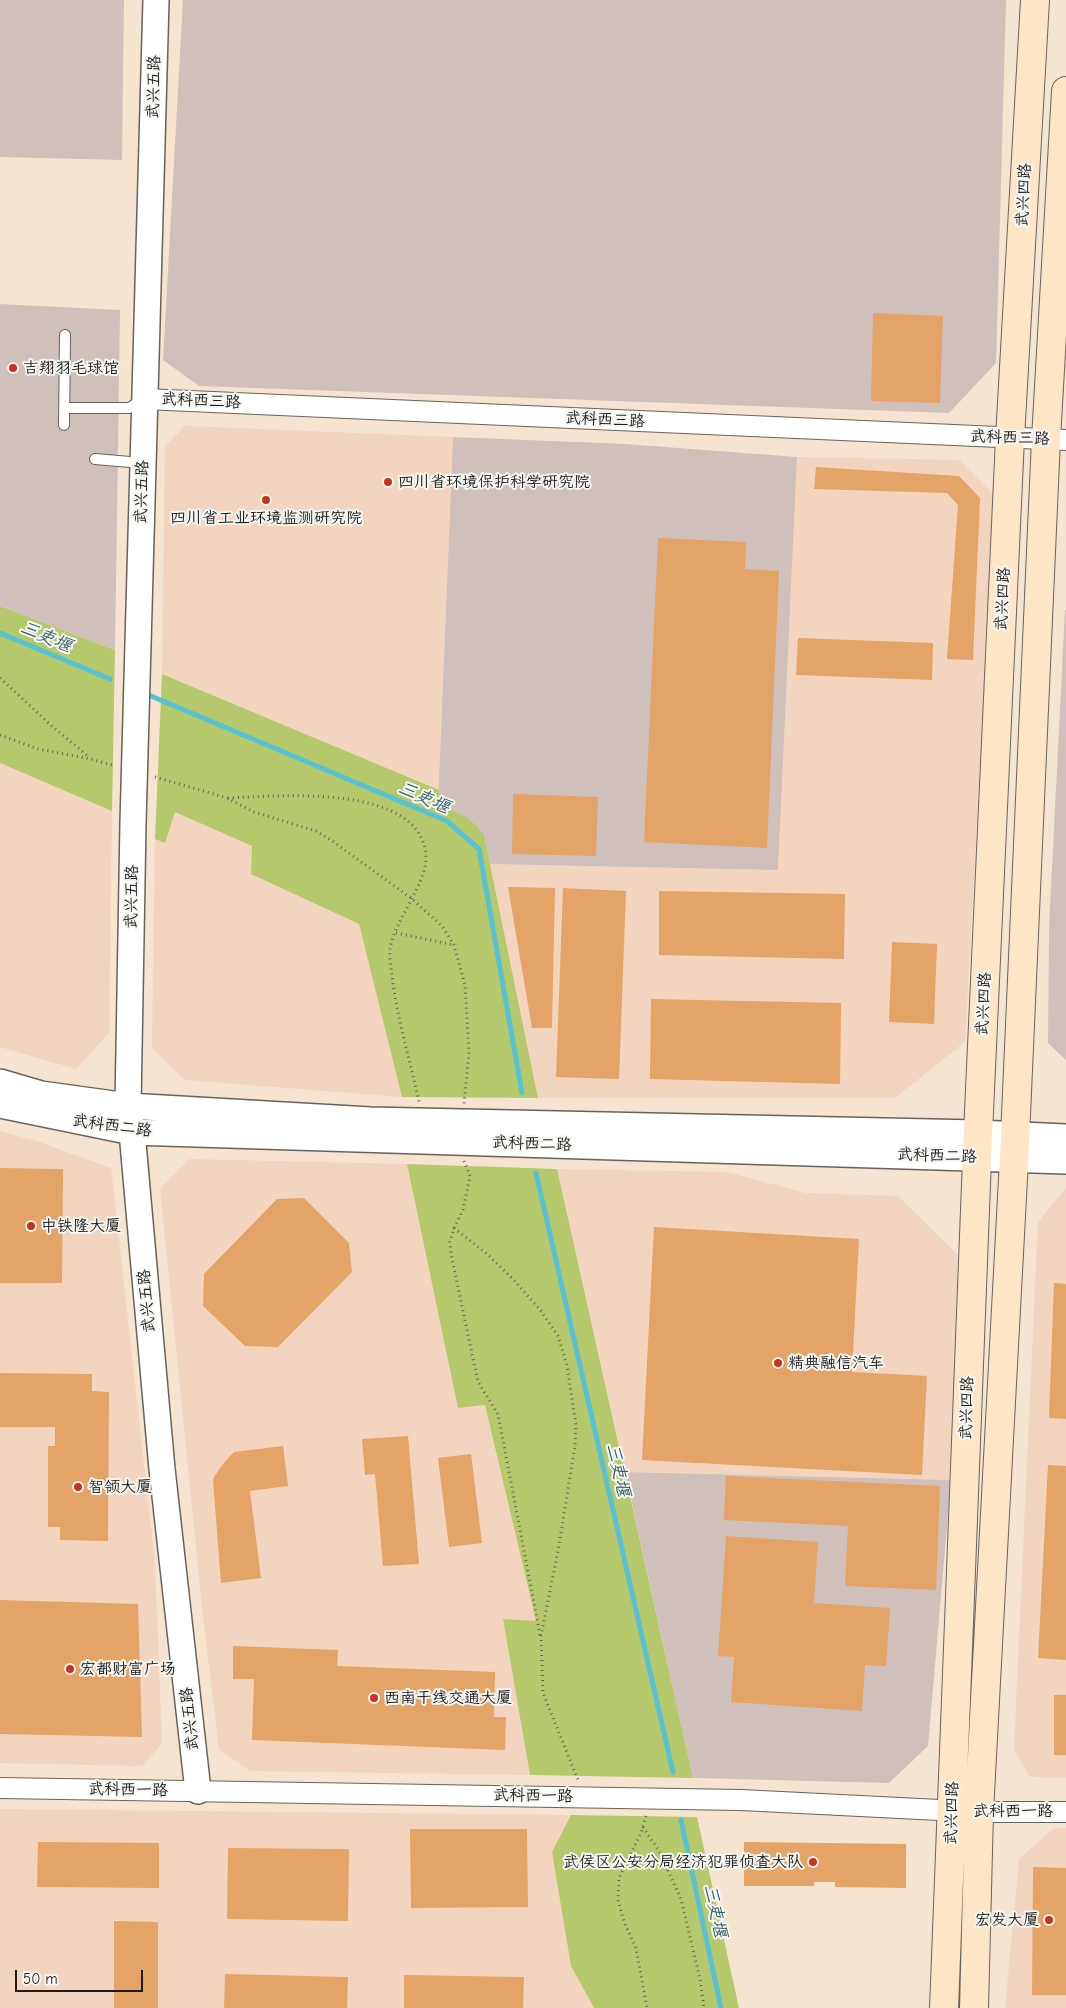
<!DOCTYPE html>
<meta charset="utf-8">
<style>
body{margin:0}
#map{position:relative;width:1066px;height:2008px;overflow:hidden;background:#f5e4d0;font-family:"Comic Neue",sans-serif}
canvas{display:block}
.scale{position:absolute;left:15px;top:1970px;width:128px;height:22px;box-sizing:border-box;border:2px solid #1c1c1c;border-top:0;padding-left:6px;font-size:15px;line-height:18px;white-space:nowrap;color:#1c1c1c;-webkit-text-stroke:4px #f6f6f2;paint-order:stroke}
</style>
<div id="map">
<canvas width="1066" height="2008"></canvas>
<div class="scale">50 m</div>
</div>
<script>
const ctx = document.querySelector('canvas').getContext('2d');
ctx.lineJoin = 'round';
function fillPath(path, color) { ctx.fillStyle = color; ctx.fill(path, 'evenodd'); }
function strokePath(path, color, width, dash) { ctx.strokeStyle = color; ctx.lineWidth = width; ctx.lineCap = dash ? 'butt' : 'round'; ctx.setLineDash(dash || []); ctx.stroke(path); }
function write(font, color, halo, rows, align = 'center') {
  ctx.font = font + ' "Comic Neue","LXGW WenKai TC",sans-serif'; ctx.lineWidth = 4; ctx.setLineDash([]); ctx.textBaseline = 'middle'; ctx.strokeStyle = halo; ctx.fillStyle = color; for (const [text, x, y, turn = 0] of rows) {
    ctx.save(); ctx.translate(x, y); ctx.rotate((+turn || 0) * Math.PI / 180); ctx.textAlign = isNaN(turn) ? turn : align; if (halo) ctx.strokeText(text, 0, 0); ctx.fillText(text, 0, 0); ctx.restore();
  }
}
const built = new Path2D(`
 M185,426L453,437L439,790L162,674L165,446Z
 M797,457L959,460L995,496L965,1042L895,1098H538L490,864L778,870Z
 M0,763L112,811L109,1033L76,1069L0,1047Z
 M175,811L252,846L251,874L359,924L402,1097L185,1080L152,1048L155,839L165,843Z
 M0,1131L37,1141L111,1168L155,1562L162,1744L142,1766L0,1763Z
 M189,1159L407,1164L458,1408L485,1405L536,1622L503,1620L530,1775L250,1771L219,1749L203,1616L160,1189Z
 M557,1169L727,1172L806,1193L898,1196L958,1255L951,1480L625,1472Z
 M1066,1188V1778L1030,1777L1014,1749L1038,1222Z
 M0,1809L571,1815L552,1852L571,1966L594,2008H0Z
 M1054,1828H1066V2008H1005L1019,1859Z`);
const industrial = new Path2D(`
 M0,0H124L122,160L0,157Z
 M183,0H1006L996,363L949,413L199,386L163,360Z
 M0,304L120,310L115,650L0,606Z
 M453,437L625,444L797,457L778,870L490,864L484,835L438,806Z
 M1065,610H1066V1060L1048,1043L1049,928Z
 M625,1472L951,1480L928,1746L889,1783L693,1778Z`);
const green = new Path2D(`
 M0,606L115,650L112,811L0,763Z
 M162,674L439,790L438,806C460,813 470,816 484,835L538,1098L402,1097L359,924L251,874L252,846L175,812L165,843L155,839Z
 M407,1164L557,1169L693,1778L530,1775L503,1619L536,1621L485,1405L458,1408Z
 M571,1815L697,1817L739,2008H594L571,1966L552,1852Z`);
const stream = new Path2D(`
 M0,633L110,679
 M151,696L447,821L479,849L522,1093
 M536,1173L673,1772
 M681,1820L721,2008`);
const building = new Path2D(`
 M873,313L943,316L940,403L871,401Z
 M816,467L959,476L980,498L973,660L947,659L958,505L947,493L814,489Z
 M658,538L746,542L745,569L779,571L767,848L644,842Z
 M798,638L933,643L932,680L796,675Z
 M513,794L598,797L596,856L512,854Z
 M508,887L555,888L552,1028H532Z
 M563,888L626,891L619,1079L556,1077Z
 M659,891L845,894L844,959L659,955Z
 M892,942L937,944L934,1024L889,1022Z
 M651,999L841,1003L840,1084L650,1079Z
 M0,1168L63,1169L62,1283H0Z
 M304,1198L349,1243L352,1272L278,1347L245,1346L203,1306L204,1274L277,1199Z
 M654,1227L859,1239L852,1372L927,1376L922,1475L642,1460Z
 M1054,1283L1066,1284V1419L1049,1418Z
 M0,1373L92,1374V1391L109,1392L108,1541L60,1540V1527H48V1446H55V1427H0Z
 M408,1436L419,1564L383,1566L375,1474L365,1475L362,1439Z
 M283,1446L288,1486L250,1491L261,1578L221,1583L213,1481L214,1477L223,1464L234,1452Z
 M471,1454L482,1543L449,1547L438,1458Z
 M1048,1465L1066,1466V1660L1038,1658Z
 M726,1476L940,1486L936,1590L845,1586L848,1526L724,1520Z
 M726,1536L818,1542L814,1603L890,1608L886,1666L865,1665L862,1711L731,1702L734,1657L718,1656Z
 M0,1600L138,1604L142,1737L0,1734Z
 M233,1646L338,1650L337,1666L495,1672L494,1717H506L505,1750L252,1740L254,1679H233Z
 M1054,1695H1066V1755H1054Z
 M410,1829H527L528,1907L411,1908Z
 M38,1842L159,1843V1888L37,1887Z
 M744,1842L906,1844V1888L835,1887V1882H814V1886H744Z
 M228,1848L349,1849L348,1921L227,1919Z
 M1033,1867L1066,1868V1995H1032Z
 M114,1921L158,1922V2008H114Z
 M225,1974L348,1977L347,2008H224Z
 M404,1975L524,1977L523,2008H404Z`);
const path = new Path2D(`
 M0,678L53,727L89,757
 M0,735L38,749L91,759L115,766
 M155,777L227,798L254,812L316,831L331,840L411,898L442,926L454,945L465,985L469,1052L464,1104
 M228,798C278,796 424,782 426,858C426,885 394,921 390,949C389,958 391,968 392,976C397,1018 410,1060 419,1102
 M396,933L454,945
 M464,1161L470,1176L463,1210L454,1228L450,1242L451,1254L478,1382L498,1414L540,1635
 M454,1228L487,1254L513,1279L541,1311L558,1336L567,1365L576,1426L575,1446L558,1551L541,1636L543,1693L578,1780
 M646,1816L641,1833L619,1878L618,1900L624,1922L636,1948L647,2008
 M643,1827L659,1851L681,1899L700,1979L704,2008`);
const service = new Path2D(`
 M64,408H129L144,399
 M64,425L65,335
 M95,459L142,463`);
const minor = new Path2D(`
 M145,399L1066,440
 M0,1788L741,1800L979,1812H1066`);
const tertiary = new Path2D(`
 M156,0L133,823L128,1106L132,1132L162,1469L198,1791
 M0,1082L41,1094L128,1106L370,1120L978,1133L1066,1137
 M0,1105L132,1132L1066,1161`);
const secondary = new Path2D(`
 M944,2008L978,1133L1010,438L1035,0
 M974,2008L979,1812L1014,1160L1046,439L1066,91`);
const markers = [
 [13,368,5,"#c8321e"],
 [388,482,5,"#c8321e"],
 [266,500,5,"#c8321e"],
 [31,1226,5,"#c8321e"],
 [778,1363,5,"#c8321e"],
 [78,1487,5,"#c8321e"],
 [70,1669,5,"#c8321e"],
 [374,1698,5,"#c8321e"],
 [813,1862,5,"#c8321e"],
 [1049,1920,5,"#c8321e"]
];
const streetNames = [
 ["武兴五路",154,87,-88],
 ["武兴四路",1024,195,-87],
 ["武科西三路",201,401,3],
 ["武科西三路",605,420,3],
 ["武科西三路",1010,438,2],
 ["武兴五路",142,492,-88],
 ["武兴四路",1003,599,-87],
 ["武兴五路",132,897,-89],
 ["武兴四路",984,1004,-87],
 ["武科西二路",112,1126,8],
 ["武科西二路",532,1144,2],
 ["武科西二路",937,1156,2],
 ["武兴五路",147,1301,-95],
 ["武兴四路",967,1408,-88],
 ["武兴五路",190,1719,-96],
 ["武科西一路",128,1790,1],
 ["武科西一路",533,1796,1],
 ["武科西一路",1013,1811],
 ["武兴四路",952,1813,-88]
];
const poiNames = [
 ["吉翔羽毛球馆",23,368],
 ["四川省环境保护科学研究院",398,482],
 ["四川省工业环境监测研究院",266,518,"center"],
 ["中铁隆大厦",41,1226],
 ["精典融信汽车",788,1363],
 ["智领大厦",88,1487],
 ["宏都财富广场",80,1669],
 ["西南干线交通大厦",384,1698],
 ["武侯区公安分局经济犯罪侦查大队",803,1862,"right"],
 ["宏发大厦",1039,1920,"right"]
];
const waterNames = [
 ["三吏堰",46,637,23],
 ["三吏堰",424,798,24],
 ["三吏堰",618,1470,77],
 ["三吏堰",715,1911,78]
];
fillPath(built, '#f3d4bf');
fillPath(industrial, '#cfc0bb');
fillPath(green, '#b5c86b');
strokePath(stream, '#57c2d2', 5);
fillPath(building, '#e4a367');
strokePath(service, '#68625b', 12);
strokePath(minor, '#68625b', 22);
strokePath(tertiary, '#68625b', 28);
strokePath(secondary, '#68625b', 30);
strokePath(path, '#68625b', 3, [1, 4]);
strokePath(service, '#fff', 10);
strokePath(minor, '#fff', 20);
strokePath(tertiary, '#fff', 25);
strokePath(secondary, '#fde5c5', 28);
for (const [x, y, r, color] of markers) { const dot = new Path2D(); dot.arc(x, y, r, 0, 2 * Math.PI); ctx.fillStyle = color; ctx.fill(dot); strokePath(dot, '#f6f6f2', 2); }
write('16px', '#1c1c1c', '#f6f6f2', streetNames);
write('16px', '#1c1c1c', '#f6f6f2', poiNames, 'left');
write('italic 18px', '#345e65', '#f6f6f2', waterNames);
</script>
